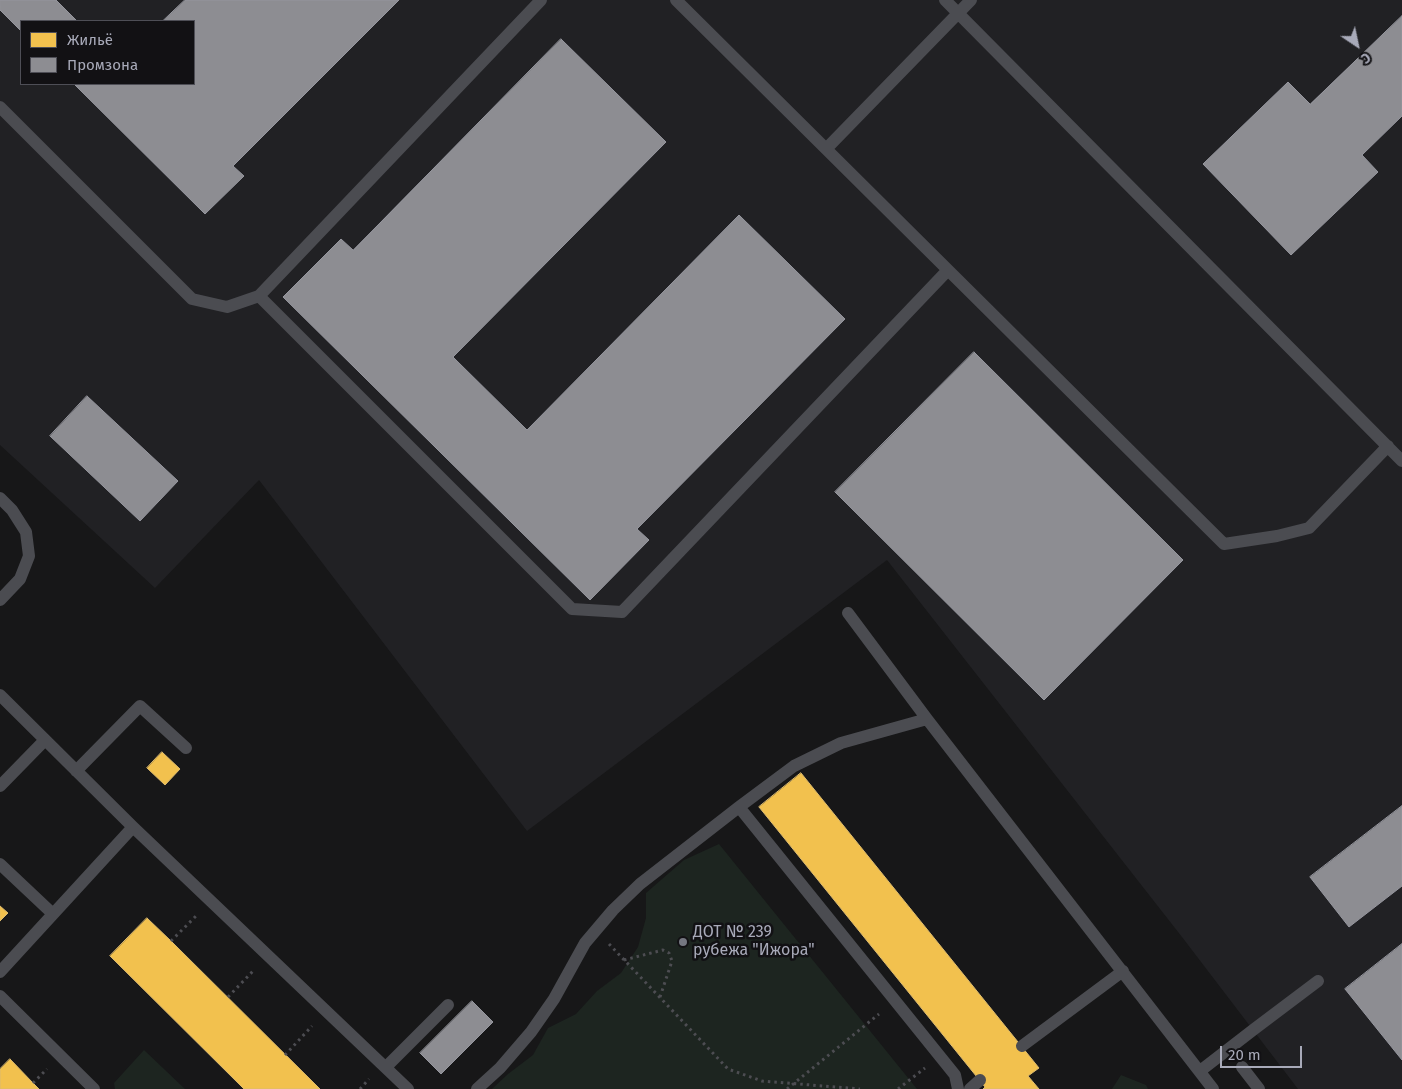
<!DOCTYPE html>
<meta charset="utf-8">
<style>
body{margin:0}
#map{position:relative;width:1402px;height:1089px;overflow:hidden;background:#171718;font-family:"Fira Sans",sans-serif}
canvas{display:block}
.legend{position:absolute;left:20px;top:20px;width:175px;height:65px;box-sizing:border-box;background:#121114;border:1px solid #4e4e56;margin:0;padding:6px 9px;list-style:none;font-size:15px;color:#a8aab9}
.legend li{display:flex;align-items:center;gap:10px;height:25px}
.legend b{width:25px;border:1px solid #4e4e56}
.north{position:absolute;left:1332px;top:20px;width:50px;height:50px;-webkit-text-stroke:4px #121114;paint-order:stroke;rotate:146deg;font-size:14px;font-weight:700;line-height:20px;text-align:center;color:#a8aab9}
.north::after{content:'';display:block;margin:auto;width:18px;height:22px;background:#a8aab9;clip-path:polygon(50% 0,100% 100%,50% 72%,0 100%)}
.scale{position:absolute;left:1220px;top:1046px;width:82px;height:22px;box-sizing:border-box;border:2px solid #a8aab9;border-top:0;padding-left:6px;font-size:15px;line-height:18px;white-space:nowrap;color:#a8aab9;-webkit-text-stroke:4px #121114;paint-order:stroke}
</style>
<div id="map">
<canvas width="1402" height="1089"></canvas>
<ul class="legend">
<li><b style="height:14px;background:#f2c14e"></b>Жильё</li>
<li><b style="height:14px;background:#8d8d92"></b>Промзона</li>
</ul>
<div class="north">С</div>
<div class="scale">20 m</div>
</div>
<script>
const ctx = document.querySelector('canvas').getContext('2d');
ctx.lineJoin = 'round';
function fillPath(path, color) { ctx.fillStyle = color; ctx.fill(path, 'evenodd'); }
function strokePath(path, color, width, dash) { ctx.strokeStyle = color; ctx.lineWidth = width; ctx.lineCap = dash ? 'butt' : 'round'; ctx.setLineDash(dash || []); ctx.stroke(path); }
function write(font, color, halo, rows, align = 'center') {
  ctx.font = font + ' "Fira Sans",sans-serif'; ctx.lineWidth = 5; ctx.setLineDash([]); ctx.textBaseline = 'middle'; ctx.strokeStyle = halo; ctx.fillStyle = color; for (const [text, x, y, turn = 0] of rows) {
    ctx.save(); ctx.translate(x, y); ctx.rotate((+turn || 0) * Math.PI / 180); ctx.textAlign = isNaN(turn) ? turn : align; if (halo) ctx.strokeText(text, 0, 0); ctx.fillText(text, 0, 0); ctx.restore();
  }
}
const built = new Path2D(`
 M0,0H1402V1089H1298L1182,937L887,560L527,831L259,480L155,588L0,445ZM21,21H194V84H21Z`);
const green = new Path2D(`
 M719,844L917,1089H492L508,1074L533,1055L548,1028L576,1014L597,991L621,973L638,947L646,918V893L684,860Z
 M144,1050L185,1089H115L114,1083Z
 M1121,1075L1146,1085L1148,1089H1112Z`);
const homes = new Path2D(`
 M162,752L180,769L165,785L147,768Z
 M801,773L1039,1068L1028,1076L1039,1089H983L985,1087L759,807Z
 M0,906L8,913L0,921Z
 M147,918L171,941L320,1089H244L110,956Z
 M10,1059L33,1083L39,1089H0V1069Z`);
const industry = new Path2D(`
 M0,0H56L77,21H21V31L0,10Z
 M185,0H399L233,166L244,176L205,214L74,84H194V21H163Z
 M1402,16V116L1362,155L1378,172L1291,255L1203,164L1288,82L1310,104Z
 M561,39L666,142L453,357L527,430L739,215L845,319L637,529L649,540L590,600L283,297L341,239L353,250Z
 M974,352L1183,560L1044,700L835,492Z
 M87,396L178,481L140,521L50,436Z
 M1402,806V886L1349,927L1310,877Z
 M1402,944V1060L1345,989Z
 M472,1001L493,1022L441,1074L420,1053Z`);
const path = new Path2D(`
 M171,941L197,915
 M609,944L728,1069L762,1081L860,1089
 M624,960L663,950L669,953L672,961L660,997
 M228,997L255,969
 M285,1055L312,1026
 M33,1083L47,1069
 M360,1089L369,1079
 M787,1089L879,1014
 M898,1089L925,1068`);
const lane = new Path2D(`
 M676,0L1224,544L1277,536L1309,528L1388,446
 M945,0L1402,461
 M0,107L192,299L227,307L259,296L541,0
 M826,149L971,0
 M259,296L572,609L622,612L948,270
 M0,498L12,510L26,532L29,556L20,579L0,600
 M848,613L927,719L1213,1089
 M0,695L133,827L408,1089
 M76,771L140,706L186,748
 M0,786L45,740
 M739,807L955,1075L958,1089
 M0,864L53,914
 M0,972L133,827
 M0,996L94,1089
 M1022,1046L1123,971
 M386,1067L448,1005
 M1242,1067L1259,1089
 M1200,1071L1253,1030L1318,981
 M477,1089L500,1068L531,1032L554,999L585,943L613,910L640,884L739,807L794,766L841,743L927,719
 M970,1089L980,1080`);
const markers = [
 [683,942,5,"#757781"]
];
const poiNames = [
 ["ДОТ № 239",693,933],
 ["рубежа \"Ижора\"",693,951]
];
fillPath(built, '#212124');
fillPath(green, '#1d2520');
fillPath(homes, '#f2c14e');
strokePath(homes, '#dcba6e', 1);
fillPath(industry, '#8d8d92');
strokePath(industry, '#95969e', 1);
strokePath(path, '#4d4d52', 3, [2.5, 4]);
strokePath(lane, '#4b4c51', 12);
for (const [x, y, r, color] of markers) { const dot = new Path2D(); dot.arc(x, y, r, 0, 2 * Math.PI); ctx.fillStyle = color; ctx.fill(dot); strokePath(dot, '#121114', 2); }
write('16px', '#a8aab9', '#121114', poiNames, 'left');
</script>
